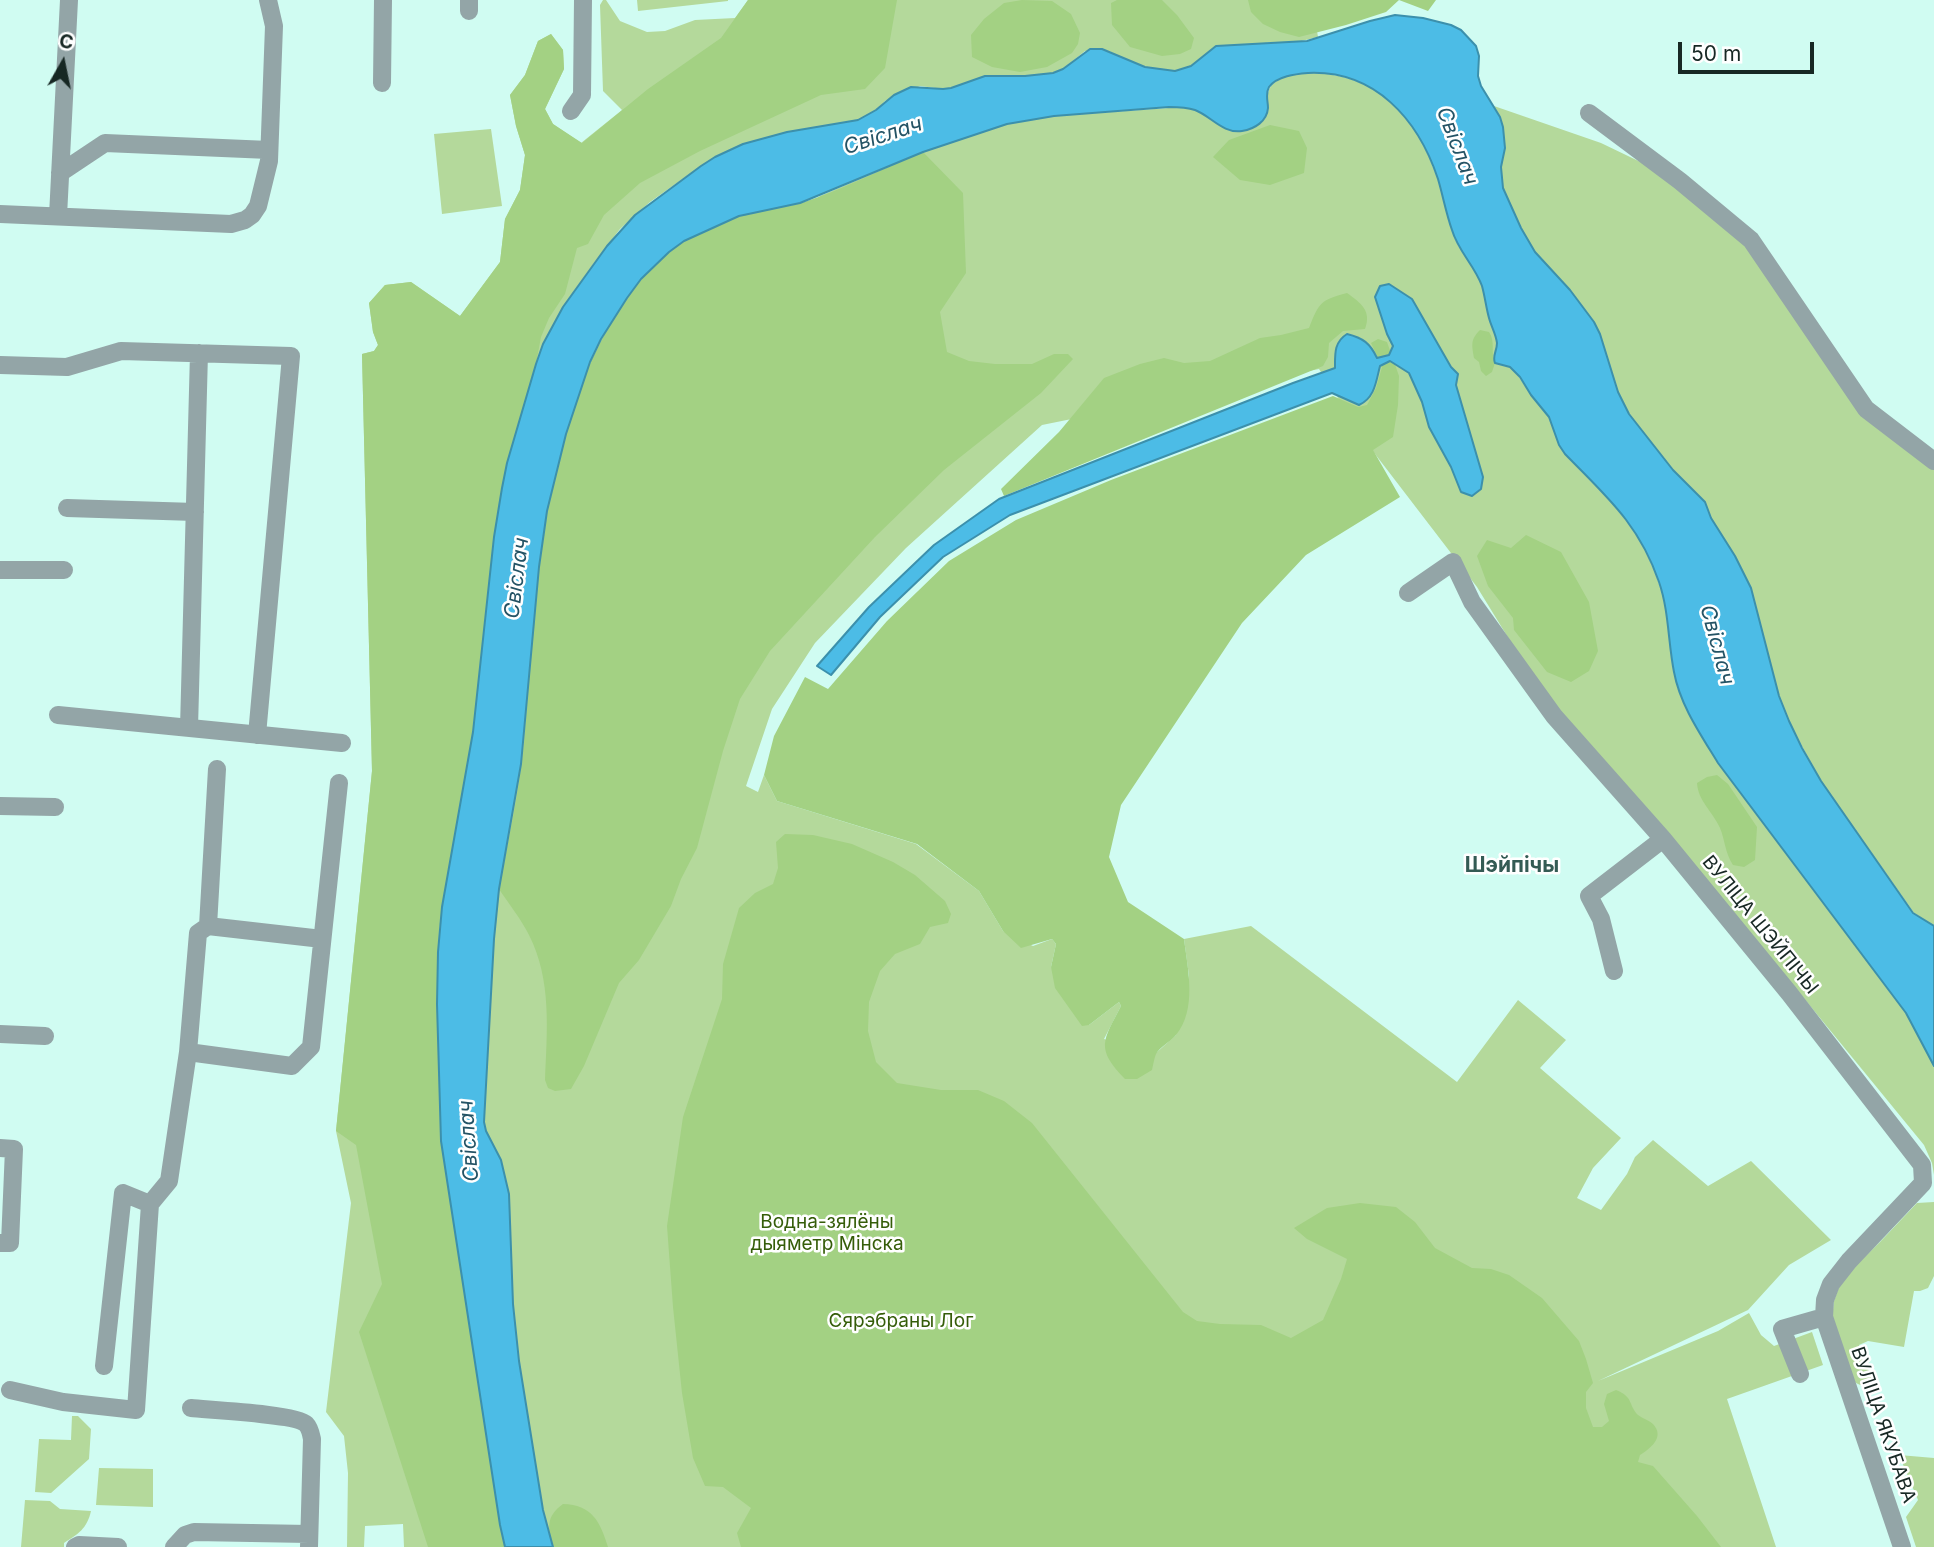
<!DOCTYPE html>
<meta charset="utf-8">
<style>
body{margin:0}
#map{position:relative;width:1934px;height:1547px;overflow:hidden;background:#d0fcf2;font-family:Inter,sans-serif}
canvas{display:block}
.north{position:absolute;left:28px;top:28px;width:70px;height:70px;-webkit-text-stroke:5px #fff;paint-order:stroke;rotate:9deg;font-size:19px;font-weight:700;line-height:28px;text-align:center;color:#172824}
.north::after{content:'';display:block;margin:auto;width:24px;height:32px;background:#172824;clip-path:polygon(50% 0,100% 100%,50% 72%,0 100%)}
.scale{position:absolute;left:1678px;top:42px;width:136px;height:32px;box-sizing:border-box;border:4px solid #172824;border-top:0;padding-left:9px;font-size:21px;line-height:24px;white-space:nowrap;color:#172824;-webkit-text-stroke:5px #fff;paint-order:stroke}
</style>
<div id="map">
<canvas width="1934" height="1547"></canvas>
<div class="north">С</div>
<div class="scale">50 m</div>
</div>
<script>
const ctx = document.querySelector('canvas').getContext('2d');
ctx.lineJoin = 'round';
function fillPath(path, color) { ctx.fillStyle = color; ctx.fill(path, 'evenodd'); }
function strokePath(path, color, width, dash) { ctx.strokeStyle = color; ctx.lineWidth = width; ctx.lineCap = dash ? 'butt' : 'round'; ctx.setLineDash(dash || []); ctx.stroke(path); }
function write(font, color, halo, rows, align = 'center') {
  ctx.font = font + ' Inter,sans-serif'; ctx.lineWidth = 5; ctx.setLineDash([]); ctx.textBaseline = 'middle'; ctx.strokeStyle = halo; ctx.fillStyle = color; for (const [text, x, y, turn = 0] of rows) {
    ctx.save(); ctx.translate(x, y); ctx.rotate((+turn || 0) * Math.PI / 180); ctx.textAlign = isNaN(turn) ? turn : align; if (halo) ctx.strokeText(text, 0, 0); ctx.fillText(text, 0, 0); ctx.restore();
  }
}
const green = new Path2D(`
 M603,0H606L620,21L647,32L665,31L695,20L735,18L748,0H1250L1317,31L1318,37L1297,42H1272L1247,46H1216L1191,66L1175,71L1145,67L1125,60L1109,51H1085L1063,69L1053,73L1025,76H985L951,88L943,89L920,86L885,101L877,110L858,120L787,132L743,144L729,150L701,166L650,202L620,229L594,263L563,307L543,344L536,364L442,907L439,1116L441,1141L500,1525L505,1547H404L403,1524L365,1526L364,1547H347L348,1473L344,1436L326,1412L351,1203L336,1131L372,771L362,354L374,351L378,345L373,332L369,303L385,285L411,282L460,316L500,262L505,219L520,190L525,155L516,126L510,95L525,75L538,41L551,34L563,50L564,69L545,109L553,124L581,143L622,110L603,91L600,5Z
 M637,0H728V1L638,11Z
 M1304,73C1375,71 1415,113 1437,177C1443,195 1446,215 1453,234C1460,253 1475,267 1482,286C1485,296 1486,307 1489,317C1491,325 1496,334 1497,343C1497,351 1492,355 1495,363L1510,367L1515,371L1531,395L1549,417L1565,454L1622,512L1639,537L1654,570L1664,598L1674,674L1678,689L1692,720L1718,763L1864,956L1906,1013L1920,1039L1934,1066V1175L1932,1163L1924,1145L1671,836L1591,750L1528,670L1477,587L1372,450L1319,369L1042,425L906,548L815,643L772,709L746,786L758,792L764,775L777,801L916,844L979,891L1003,931L1033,946L1052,939L1056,944L1051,967L1089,1025L1119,1002L1121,1006L1104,1039L1156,1053L1176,1035L1189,976L1184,939L1251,926L1457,1082L1518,1000L1566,1040L1540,1068L1621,1138L1593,1168L1577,1198L1601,1210L1627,1174L1635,1157L1653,1140L1708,1186L1751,1161L1831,1240L1789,1265L1748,1310L1598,1381L1718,1331L1749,1313L1761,1335L1774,1346L1812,1332L1823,1365L1727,1399L1776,1547H553L543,1510L519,1361L513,1304L509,1194L501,1160L486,1131L484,1122L494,939L499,889L525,722L539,567L820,196L923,152L1007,124L1054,116L1183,107L1196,110L1224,128L1268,106C1264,79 1283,77 1304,73Z
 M1494,106L1601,143L1680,181L1751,240L1866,409L1934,461V926L1914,913L1821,781L1803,748L1789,721L1779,696L1751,588L1735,556L1711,518L1705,502L1673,470L1629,414L1618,392L1600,334L1594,322L1570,290L1535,252L1521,228L1503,188L1501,178L1503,127Z
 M491,129L502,206L442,214L434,134Z
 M1934,1202V1276L1928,1288L1920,1291H1914L1904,1347L1868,1341L1859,1345L1874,1384C1865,1388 1861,1386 1853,1381L1832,1318L1834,1301L1840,1284L1851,1270L1880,1242L1917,1203Z
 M72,1416H78L91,1429L89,1459L51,1493L35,1492L39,1439L71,1440Z
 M1899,1455L1934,1458V1547H1916L1906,1517L1918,1500Z
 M99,1468L153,1469V1507L96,1505Z
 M25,1500L50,1501L60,1509L91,1511C87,1529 78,1534 64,1543V1547H21Z`);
const forest = new Path2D(`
 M748,0H897L885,68L865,89L821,95L700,151L640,183L604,215L588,244L577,248L565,294L549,318L541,337L536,364L507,463L502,488L494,537L473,732L439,930L437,977L441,1141L500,1525L505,1547H428L359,1332L382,1284L356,1145L336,1131L372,771L362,354L374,351L378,345L373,332L369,303L385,285L411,282L460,316L500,262L505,219L520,190L525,155L516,126L510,95L525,75L538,41L551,34L563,50L564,69L545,109L553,124L582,143L648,89L721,38Z
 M1022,0L1052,1L1071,14L1080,33L1078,44L1072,53L1047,67L1020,72L992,67L972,57L971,35L984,19L1004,3Z
 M1117,0H1162L1177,15L1194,38L1191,49L1180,54L1162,56L1130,47L1112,25L1111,3Z
 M1248,0H1436L1428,11L1399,0L1386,12L1346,25L1299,37L1280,32L1263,24L1251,12Z
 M1270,125L1299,131L1307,148L1304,173L1270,185L1240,180L1213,157L1229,140Z
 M923,152L963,193L966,273L940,312L947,352L969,361L995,364H1032L1054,354H1068L1073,359L1041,393L944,470L875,537L770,651L740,699L723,751L697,848L681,879L671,906L639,960L619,983L584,1066L571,1089L555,1091L548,1088L545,1080C547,1031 552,980 529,935C521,919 509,904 499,889C508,841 519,792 524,743C536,602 539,436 617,313C634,286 654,261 681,243C703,228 733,217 759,211C773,208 787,207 801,203C840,191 884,168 923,152Z
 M1347,293C1361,303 1372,311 1365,329L1343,331L1329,343L1328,357L1323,366L1004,496L1001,489L1059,432L1104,378L1140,364L1164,358L1184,363L1210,361L1260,338L1281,335L1309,328C1319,303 1320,300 1347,293Z
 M1480,330L1489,332C1496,342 1490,353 1495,363L1492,372L1486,376L1481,371L1479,362L1474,358C1472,345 1470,340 1480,330Z
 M1378,339L1387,342L1399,376L1398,405L1393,437L1373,450L1400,497L1306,555L1242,623L1121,805L1109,857L1128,902L1184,939C1188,970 1197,1009 1176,1035C1170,1042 1160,1047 1156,1054C1154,1059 1153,1066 1152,1070L1137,1079H1125C1095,1048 1103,1041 1121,1006L1119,1002L1089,1025L1082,1026L1055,988L1051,967L1056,944L1052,939L1021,948L1003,931L979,891L917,844L777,801L764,775L774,736L805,677L828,689L887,621L949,561L1016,520L1111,480L1333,396L1358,407L1367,405L1376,388L1382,367L1371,343Z
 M1526,535L1561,552L1589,602L1598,651L1589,671L1571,682L1547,672L1514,630L1513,618L1488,586L1477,556L1487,540L1511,548Z
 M1717,775L1728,784L1757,827L1755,860L1744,867L1733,865C1725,853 1725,840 1720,828C1713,812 1698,801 1697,783L1707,777Z
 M785,834L813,835L852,844L893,862L915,875L945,901L951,914L948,923L930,927L920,944L895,954L880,971L869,1002L868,1031L876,1062L897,1083L941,1090H978L1004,1101L1032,1123L1183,1312L1197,1321L1220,1324L1261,1325L1291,1338L1323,1320L1341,1279L1347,1259L1307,1239L1294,1228L1327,1208L1360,1203L1396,1207L1415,1222L1435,1248L1472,1268L1491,1269L1509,1275L1542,1298L1579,1341L1586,1359L1593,1383L1586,1392V1408L1593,1427H1602L1609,1421L1604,1404L1607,1394L1616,1390C1634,1397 1628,1405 1638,1415C1643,1419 1649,1420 1653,1424C1665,1437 1651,1448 1640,1455L1638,1462L1653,1466L1697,1516L1721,1547H741L737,1533L751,1508L723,1487L705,1486L693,1458L682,1393L673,1307L667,1226L683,1117L722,999L723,964L739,908L755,893L773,884L778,868L776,842Z
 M563,1504C592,1505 600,1521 608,1547H553C548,1529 545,1517 563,1504Z`);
const water = new Path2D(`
 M1395,15L1423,18L1451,25L1461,30L1476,46L1479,56L1478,76L1481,86L1500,117L1503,127L1505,148L1501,167L1503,188L1521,228L1535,252L1570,290L1594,322L1600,334L1618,392L1629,414L1673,470L1705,502L1711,518L1735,556L1751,588L1779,696L1789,721L1802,748L1821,781L1913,913L1934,926V1066L1906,1013L1718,763C1701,735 1680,705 1674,672C1668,642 1669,611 1659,582C1639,524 1607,497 1565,454L1559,445L1549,417L1531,395L1520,377L1510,367L1495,363C1492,356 1497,351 1497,343C1496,334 1491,326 1489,318C1486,307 1485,297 1482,286C1475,266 1458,251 1452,230C1446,213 1443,196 1438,179C1418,119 1375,70 1308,73C1296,74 1277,76 1269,87C1265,94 1268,101 1268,108C1267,121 1255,129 1242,131C1223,134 1211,116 1195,110C1186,107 1178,107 1169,107L1054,116L1007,124L923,152L800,203L739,216L684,241L669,252L641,279L627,298L601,339L590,362L566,434L547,511L539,567L521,764L499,889L494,939L484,1122L486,1131L501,1160L509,1194L513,1304L519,1361L543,1510L553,1547H505L500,1525L441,1141L437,1004L438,952L442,907L473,732L494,537L502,488L507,463L536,364L543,344L563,307L607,246L635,215L701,166L715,157L743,144L787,132L858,120L876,110L894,95L911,87L943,89L951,88L985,76H1025L1053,73L1063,69L1090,49H1102L1145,67L1175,71L1191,66L1216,46L1307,41L1370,21Z
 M1389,284L1412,299L1451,367L1458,374L1456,385L1483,477L1481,489L1472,496L1461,492L1451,467L1429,427L1422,402L1409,373L1390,361L1380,366C1376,381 1375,398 1359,405L1332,393L1010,515L943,557L880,617L831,675L817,666L869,607L934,545L999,499L1293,383L1335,368C1335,354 1334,342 1347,334C1363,338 1370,343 1377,358L1389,355L1393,346L1387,334L1375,297L1380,286Z`);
const minor = new Path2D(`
 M469,0V11
 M382,83L383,0
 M571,111L582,95L583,0
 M1589,113L1680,181L1751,240L1866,409L1934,461
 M60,173L105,143L269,150
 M0,214L231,224L245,220L252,215L258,206L269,161L274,26L268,0
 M58,216L69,0
 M0,365L67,367L121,351L291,356L257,735
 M67,508L195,512
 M0,570H64
 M1408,593L1453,562L1472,602L1554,716L1663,839L1789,993L1922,1165L1923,1183L1849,1261L1831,1284L1825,1300L1824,1317L1902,1547
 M58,715L342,743
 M189,728L199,353
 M0,806L55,807
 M208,926L322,939
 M1614,971L1601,919L1589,896L1663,839
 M0,1034L45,1036
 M188,1052L292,1066L311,1047L339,783
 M0,1148L14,1149L10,1243H0
 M104,1366L123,1193L150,1204
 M1800,1374L1782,1329L1824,1317
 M10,1390L63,1402L136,1410L150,1204L169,1181L188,1052L198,933L208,926L217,769
 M191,1408C211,1410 296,1414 306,1424C310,1428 311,1434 312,1439L309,1547
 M75,1547L79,1545L118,1547
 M174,1547L185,1535L194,1532L309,1534`);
const streetNames = [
 ["ВУЛІЦА ШЭЙПІЧЫ",1760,925,51],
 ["ВУЛІЦА ЯКУБАВА",1883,1425,71]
];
const parkNames = [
 ["Водна-зялёны",827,1222],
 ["дыяметр Мінска",827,1244],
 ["Сярэбраны Лог",901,1321]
];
const waterNames = [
 ["Свіслач",883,136,-18],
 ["Свіслач",1457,146,69],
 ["Свіслач",517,578,-83],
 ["Свіслач",1717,645,75],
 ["Свіслач",469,1141,-94]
];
const neighbourhoodNames = [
 ["Шэйпічы",1512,866]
];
fillPath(green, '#b4d99b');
fillPath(forest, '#a3d183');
fillPath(water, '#4cbce6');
strokePath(water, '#3c90ac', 2);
strokePath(minor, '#93a5a7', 18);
write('19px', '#172824', '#fff', streetNames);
write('19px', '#355d09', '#fff', parkNames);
write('italic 21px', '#245365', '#fff', waterNames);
write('bold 21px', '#345b54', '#fff', neighbourhoodNames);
</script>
